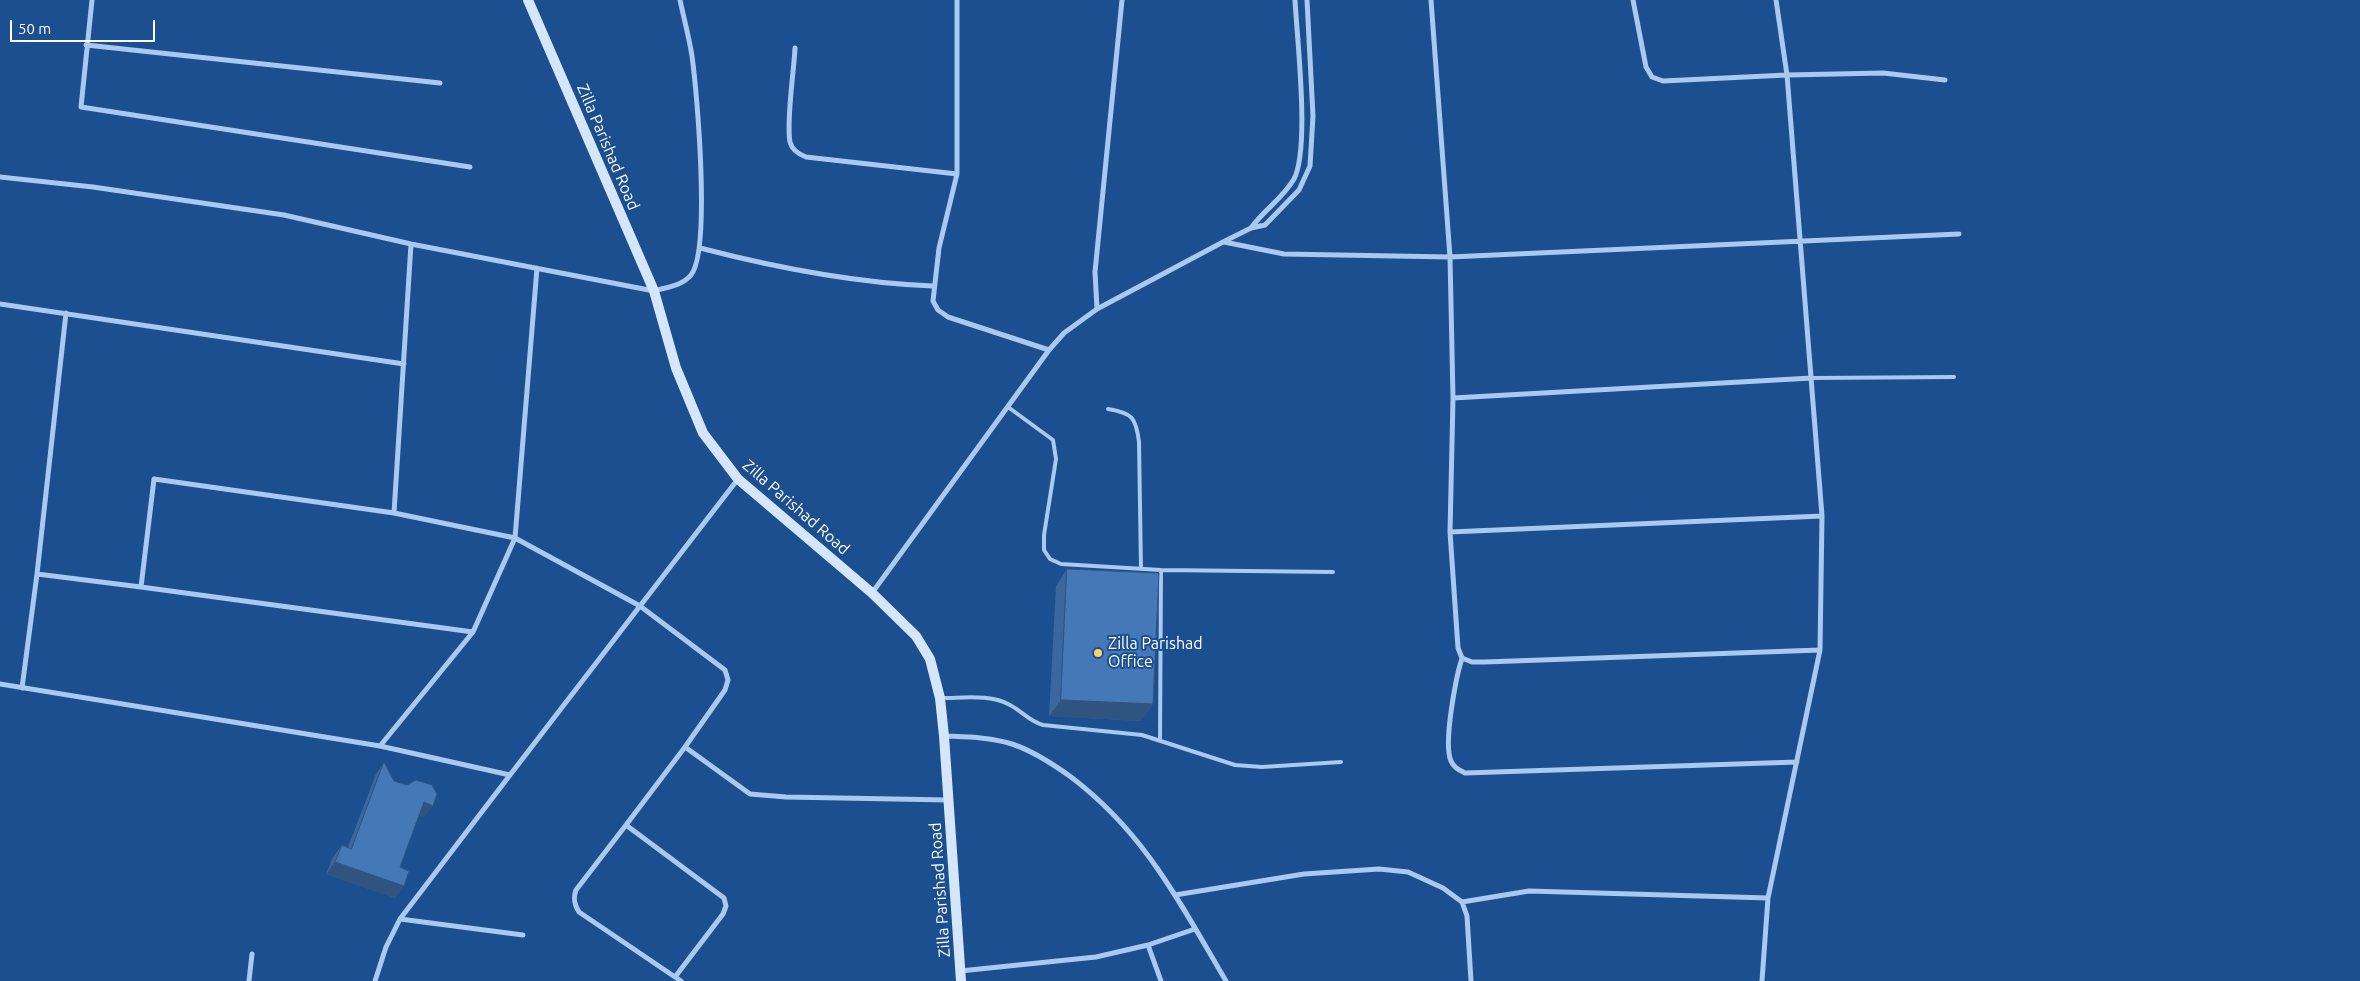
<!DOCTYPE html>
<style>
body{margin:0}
#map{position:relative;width:2360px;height:981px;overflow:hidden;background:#1b4f8f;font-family:Ubuntu,sans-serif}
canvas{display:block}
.scale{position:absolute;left:10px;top:20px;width:145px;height:22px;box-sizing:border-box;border:2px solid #fff;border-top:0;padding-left:6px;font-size:15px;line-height:18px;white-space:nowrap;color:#fff;-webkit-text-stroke:4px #1b4f8f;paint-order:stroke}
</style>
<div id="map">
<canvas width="2360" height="981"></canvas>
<div class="scale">50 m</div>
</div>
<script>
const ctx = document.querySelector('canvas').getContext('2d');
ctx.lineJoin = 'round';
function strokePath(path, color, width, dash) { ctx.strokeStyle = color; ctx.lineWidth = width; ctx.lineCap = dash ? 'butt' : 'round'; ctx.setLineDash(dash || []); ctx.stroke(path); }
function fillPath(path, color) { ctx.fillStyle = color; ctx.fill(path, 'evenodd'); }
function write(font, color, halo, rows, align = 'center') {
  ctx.font = font + ' Ubuntu,sans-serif'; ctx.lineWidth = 4; ctx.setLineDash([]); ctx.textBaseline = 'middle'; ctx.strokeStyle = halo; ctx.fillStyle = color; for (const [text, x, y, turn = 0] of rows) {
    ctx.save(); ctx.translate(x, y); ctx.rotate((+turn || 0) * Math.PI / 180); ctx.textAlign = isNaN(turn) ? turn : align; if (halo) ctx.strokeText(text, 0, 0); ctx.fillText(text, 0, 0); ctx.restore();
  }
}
const service = new Path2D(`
 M1812,378L1954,377
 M1008,407L1053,440L1056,459L1044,535V550L1050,559L1061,564L1161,570L1333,572
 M1108,409C1132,413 1136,417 1139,442L1141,569
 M942,698C964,698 991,694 1010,705C1023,712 1029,721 1043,725L1142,735L1235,765L1262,767L1341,762
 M1160,740L1161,570`);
const minor = new Path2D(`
 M92,0L81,107L470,167
 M957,0V174L939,248L933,301L938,310L948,317L1049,350
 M1431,0L1450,257L1453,398L1812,378
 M1633,0L1646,67L1652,77L1663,81L1787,75L1822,516L1820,650L1768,898L1762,981
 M1776,0L1787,75L1883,73L1945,80
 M86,45L440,83
 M795,48C794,71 786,122 790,142C792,150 798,154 806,157L957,174
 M0,177L93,187L284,215L411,244L654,291C667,287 682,286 691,275C711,250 697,92 692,56C689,37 684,19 680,0
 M1251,228C1264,210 1283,198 1294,179C1310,148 1297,39 1295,0
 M1224,242L1284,254L1450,257L1959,234
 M700,248C777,268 853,283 933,286
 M0,304L404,364
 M1097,309L1095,272L1122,0
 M1453,398L1450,532L1458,648L1462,658L1472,662H1485L1820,650
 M394,513L411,244
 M1450,532L1822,516
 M37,574L66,313
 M141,587L473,632
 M872,593L1049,350L1064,333L1097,309L1223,242L1251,228L1265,225L1299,190L1310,166L1313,116L1307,0
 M1462,658C1456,677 1443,744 1451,761C1454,768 1459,770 1465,773L1797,762
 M0,684L380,746L510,775L400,919L386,947L375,981
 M22,688L37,574L141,587L154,479L394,513L515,538L640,606L510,775
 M944,736C966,737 990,737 1012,744C1033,751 1053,764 1071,777C1145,833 1180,903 1226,981
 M380,746L473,632L515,538L537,268
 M685,747L750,794L786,797L948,800
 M626,825L685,747L725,690L728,680L725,670L640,606L738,479
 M1175,895L1304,874L1379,869L1408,872L1443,888L1462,902L1467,916L1471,981
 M1462,902L1529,891L1768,898
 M400,919L523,935
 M1148,945L1161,981
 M960,971L1096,957L1148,945L1195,929
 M675,977L579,912C574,904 573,898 576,890L626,825L724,898L726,906L723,914L675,977L681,981
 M249,981L252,954`);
const secondary = new Path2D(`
 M528,0L654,291L676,368L703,433L738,479L872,593L916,636L930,659L940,698L944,736L961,981`);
const wall = new Path2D(`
 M1067,569L1153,704L1141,721L1049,716L1056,586Z
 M384,762L394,781L424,817L419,815L400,867L395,898L326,874L333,857L342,845L348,847L376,774Z`);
const shadedWall = new Path2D(`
 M1061,700L1153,704L1141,721L1049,716Z
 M424,802L433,806L424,817L415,814Z
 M335,862L404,886L395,898L326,874Z`);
const building = new Path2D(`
 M1067,569L1159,573L1153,704L1061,700Z
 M384,762L394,781L407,785L416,780L432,785L437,794L433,806L424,802L400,867L409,871L404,886L335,862L342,845L351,849Z`);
const markers = [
 [1098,653,5,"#ffd166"]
];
const streetNames = [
 ["Zilla Parishad Road",608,147,67],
 ["Zilla Parishad Road",796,507,41],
 ["Zilla Parishad Road",940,890,-94]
];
const poiNames = [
 ["Zilla Parishad",1108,644],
 ["Office",1108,662]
];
strokePath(service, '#a9c9ee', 4);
strokePath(minor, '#a9c9ee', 5);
strokePath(secondary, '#d6e6fa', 10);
fillPath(wall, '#3a679d');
fillPath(shadedWall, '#305480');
fillPath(building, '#4478b7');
strokePath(building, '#305480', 1);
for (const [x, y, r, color] of markers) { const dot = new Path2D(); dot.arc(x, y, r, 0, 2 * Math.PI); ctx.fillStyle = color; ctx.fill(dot); strokePath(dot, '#1b4f8f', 2); }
write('16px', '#fff', '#1b4f8f', streetNames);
write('16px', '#fff', '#1b4f8f', poiNames, 'left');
</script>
